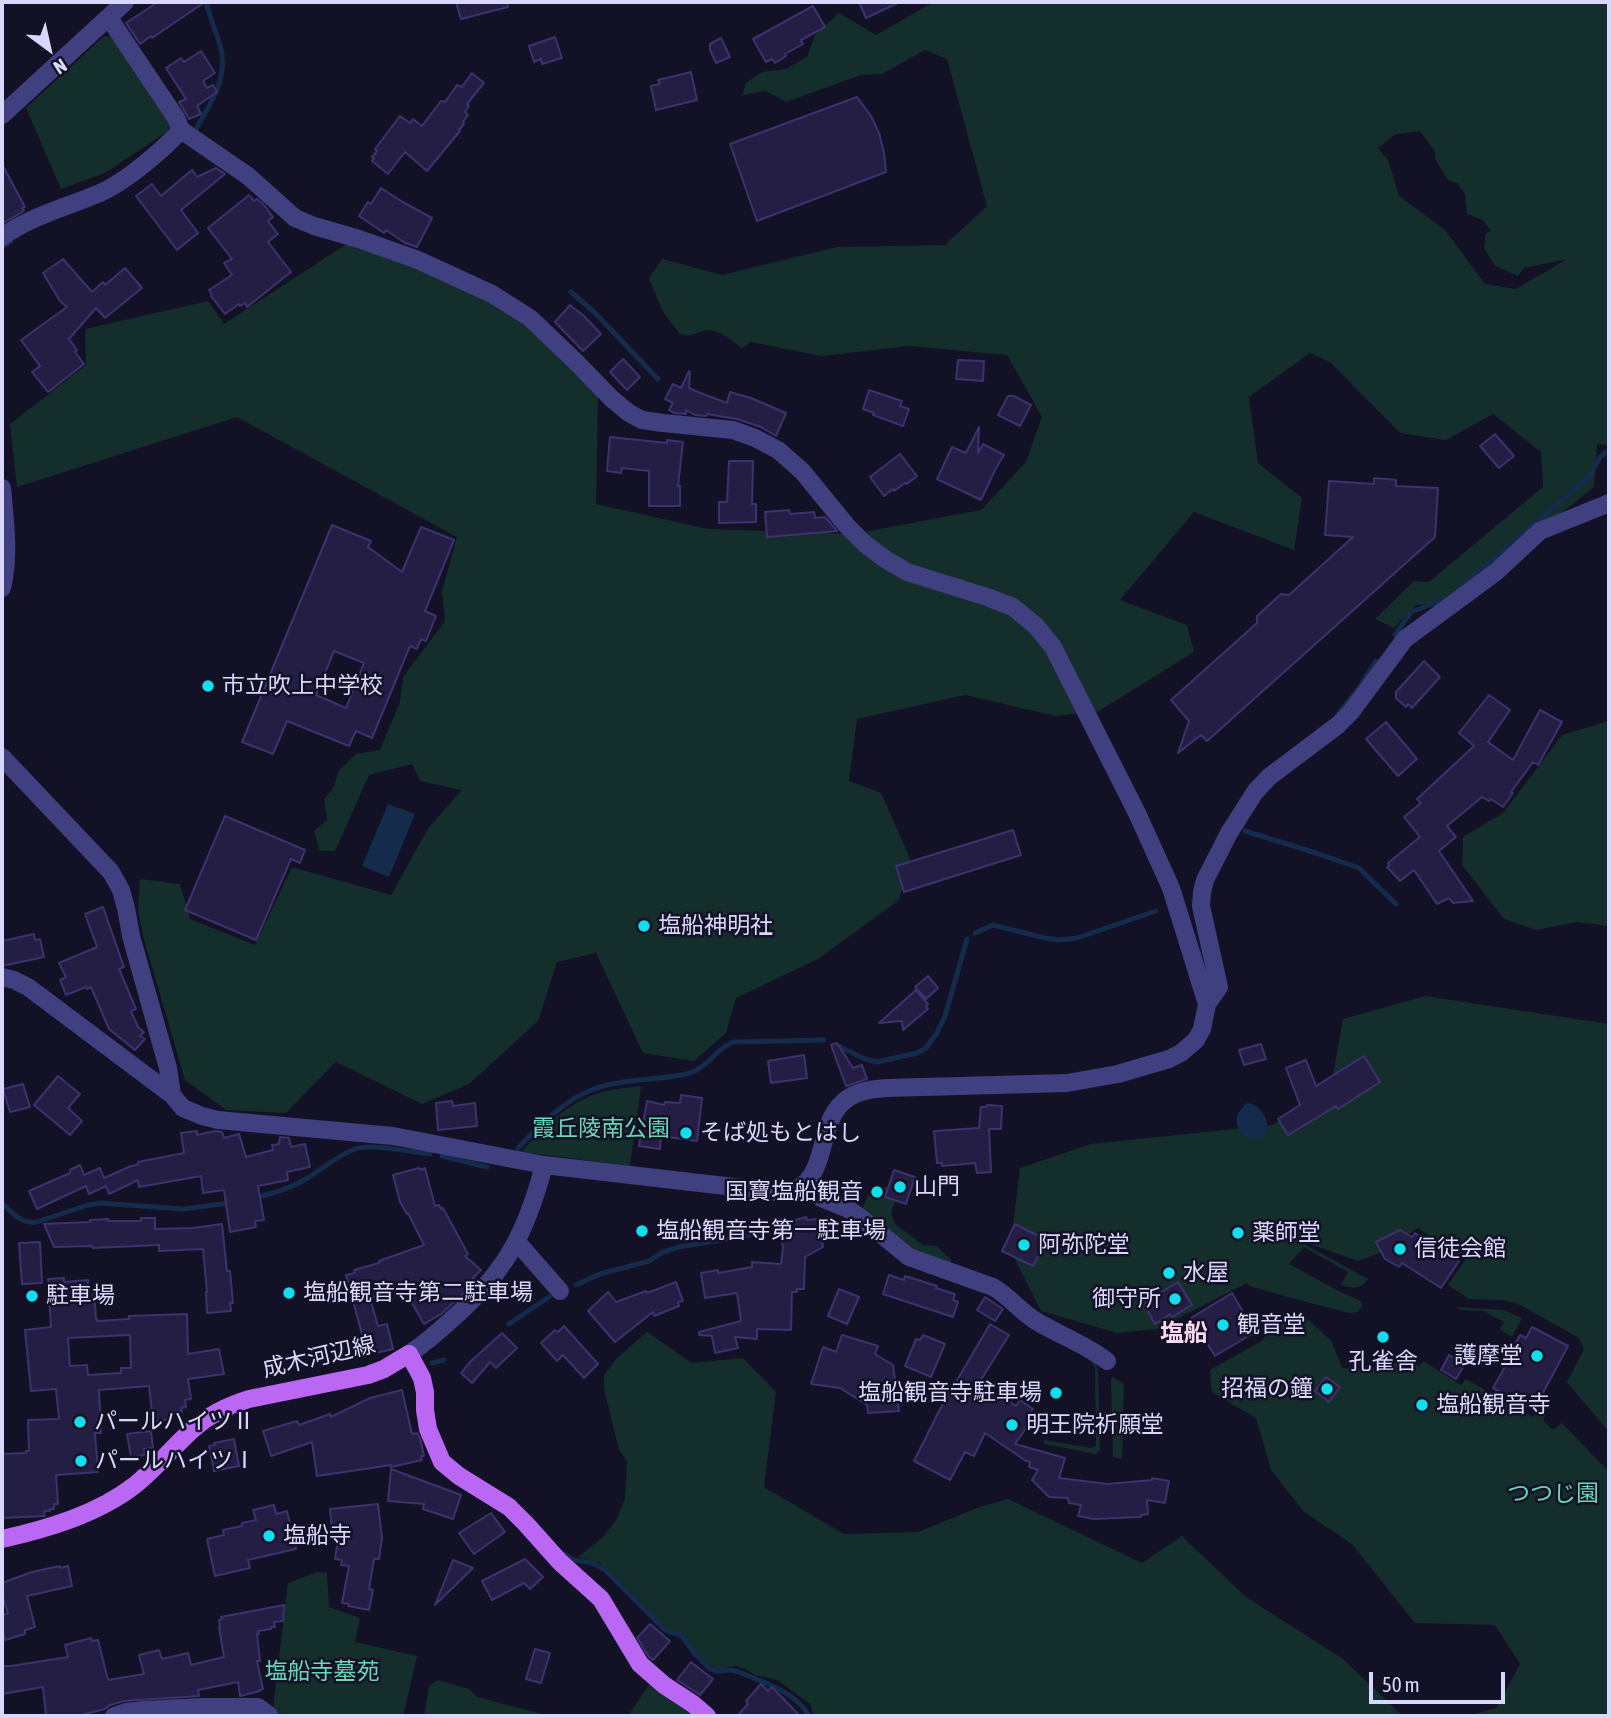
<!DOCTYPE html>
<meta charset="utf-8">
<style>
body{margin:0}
#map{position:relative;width:1611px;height:1718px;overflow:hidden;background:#131125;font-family:"Asap Condensed",sans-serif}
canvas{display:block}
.frame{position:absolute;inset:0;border:4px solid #dad7fc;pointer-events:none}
.north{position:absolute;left:14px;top:14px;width:70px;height:70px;-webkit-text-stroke:5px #131125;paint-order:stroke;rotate:147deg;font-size:19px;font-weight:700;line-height:28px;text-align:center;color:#dad7fc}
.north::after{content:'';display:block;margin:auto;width:24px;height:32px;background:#dad7fc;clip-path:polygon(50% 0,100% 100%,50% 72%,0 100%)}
.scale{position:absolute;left:1369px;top:1672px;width:136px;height:32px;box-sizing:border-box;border:4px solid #dad7fc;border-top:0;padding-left:9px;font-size:21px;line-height:24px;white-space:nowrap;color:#dad7fc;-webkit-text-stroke:5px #131125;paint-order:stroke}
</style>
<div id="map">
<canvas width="1611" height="1718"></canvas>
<div class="frame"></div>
<div class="north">N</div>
<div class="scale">50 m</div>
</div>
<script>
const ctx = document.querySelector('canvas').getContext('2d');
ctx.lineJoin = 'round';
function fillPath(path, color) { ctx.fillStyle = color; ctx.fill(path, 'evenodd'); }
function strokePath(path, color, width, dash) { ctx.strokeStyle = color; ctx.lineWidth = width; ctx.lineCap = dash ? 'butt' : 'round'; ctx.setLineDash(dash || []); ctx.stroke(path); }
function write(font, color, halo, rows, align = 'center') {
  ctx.font = font + ' "Asap Condensed","Noto Sans JP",sans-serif'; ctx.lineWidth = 5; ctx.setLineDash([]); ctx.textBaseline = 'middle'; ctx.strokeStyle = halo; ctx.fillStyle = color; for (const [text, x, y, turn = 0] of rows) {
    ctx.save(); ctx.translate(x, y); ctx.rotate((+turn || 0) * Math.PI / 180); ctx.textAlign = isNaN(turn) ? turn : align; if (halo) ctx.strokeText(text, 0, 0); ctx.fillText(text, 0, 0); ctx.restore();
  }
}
const green = new Path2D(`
 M934,2H1609V445L1597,444L1594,487L1449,603L1416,605L1394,628L1375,619L1414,581L1429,582L1543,487L1541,452L1493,414L1446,440L1400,433L1330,362L1310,353L1249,397L1258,463L1302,498L1294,550L1194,512L1120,600L1187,625L1194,652L1099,711L1056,716L965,695L857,719L849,781L881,793L910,858L899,900L818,959L736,998L726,1033L694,1061L643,1053L596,953L557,962L538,1021L469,1084L422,1104L336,1062L286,1113L226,1110L185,1080L143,936L138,910L140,879L180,884L190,919L255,945L292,867L391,895L429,827L462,790L420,781L412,764L369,775L335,851H320L314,831L327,820L324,799L334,787L338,772L356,754L380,750L400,702L403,677L445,621L442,591L457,537L237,417L17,487L10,424L86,365L85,329L208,301L224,324L348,243L427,269L477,293L520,319L598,395L596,504L708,529L853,534L981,510L1026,462L1042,417L1007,355L909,346L822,356L751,342L742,348C731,340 717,327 704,331C692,334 692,337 680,334L663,312L649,278L662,259L722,275L837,247L945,245L987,206L947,59L925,50L882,74L861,75L786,102L766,91L742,95L746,83L762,72L786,69L807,57L815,35L839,13L876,35ZM1420,131L1435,152V159L1448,180L1457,183L1465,194L1467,214L1483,220L1491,231L1486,233L1484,248L1495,266L1518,276L1524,268L1567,259L1516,289L1485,284L1445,230L1399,196L1388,160L1378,148L1396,134Z
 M104,36L114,37L171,122L168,131L105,173L61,189L26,108Z
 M1609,721V926L1577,922L1536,930L1504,919L1462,865L1463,837L1503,813L1562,735Z
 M1425,996L1609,1024V1432L1567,1382L1584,1349L1579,1338L1518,1304L1503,1300L1469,1299L1448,1285L1465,1260L1418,1228L1385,1251L1358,1261L1307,1243L1306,1245L1368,1279C1361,1289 1352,1289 1341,1285L1348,1272L1304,1247L1289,1264L1337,1290L1361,1301L1362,1306L1358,1312L1350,1313L1310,1303L1249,1286L1247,1283L1157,1329L1117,1333L1041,1311L1010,1249L1020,1168L1091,1144L1273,1125L1331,1086L1343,1019Z
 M641,1086L630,1166L522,1152C541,1128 567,1104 596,1094C610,1089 626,1088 641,1086Z
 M876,1186L887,1187L884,1197L895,1201L891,1213L895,1224L923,1245L937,1246L951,1260V1263L914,1251L862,1209L870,1191Z
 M1457,1307L1504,1310L1522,1318L1512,1337L1500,1330L1504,1322L1483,1311L1460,1310Z
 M1276,1312L1305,1317L1331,1340L1342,1368L1385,1367L1407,1359L1419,1366L1423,1361L1461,1385L1466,1379L1533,1417L1536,1411L1546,1415L1543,1420L1553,1430L1562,1423L1605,1468L1609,1470V1716H1467L1496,1708L1520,1664L1495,1625L1415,1623L1352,1544L1304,1512L1271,1470L1256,1418L1212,1392L1210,1370L1263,1340Z
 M647,1332L692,1363L743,1358L776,1392L764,1487L844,1534L918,1532L977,1508L1008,1499L1142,1563L1182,1536L1246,1597L1343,1659L1403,1716H814L810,1704L777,1680L755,1675L746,1669L735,1666L718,1669L710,1665L698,1655L682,1634L666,1628L599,1562L578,1557L602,1538L617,1519L625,1498L627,1461L619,1450L616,1438L604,1389V1375L617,1358Z
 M1083,1354L1096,1364L1098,1369L1100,1450L1096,1454L1044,1444V1440L1091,1448L1096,1446L1095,1368L1091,1361L1082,1356Z
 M1113,1377L1124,1384L1122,1459L1113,1457L1111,1378Z
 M317,1572L327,1573L329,1607L360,1618L355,1642L417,1656L403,1716H278V1715L274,1714V1700L288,1583Z
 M438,1680L469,1689L477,1697L550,1716H424L429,1686Z
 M652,1680L702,1716H628Z`);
const water = new Path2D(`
 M388,804L415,814L389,877L362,866Z
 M1247,1103C1267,1104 1280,1142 1248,1140C1235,1128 1231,1117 1247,1103Z`);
const stream = new Path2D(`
 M196,129C210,104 228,79 221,49C217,33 210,18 206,2
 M2,247L11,241
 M571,292L594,312L658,379
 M1459,589L1589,477L1600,457L1609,450
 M1395,635L1411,612L1445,599
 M1339,713L1358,689L1376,661
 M1245,831L1316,853L1359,868L1396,904
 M975,933L993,925L1045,938L1059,940L1077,938L1156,911
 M836,1045L865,1059L877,1062L917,1053L926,1048L937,1033L945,1016L967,939
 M518,1148C539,1126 565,1099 594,1089C625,1078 659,1081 690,1073C710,1066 715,1049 733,1042L824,1040
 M442,1156L487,1167
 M254,1198C271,1194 289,1189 304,1180C321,1171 337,1155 355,1149C372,1143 411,1152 430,1154
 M2,1203C13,1214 21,1224 37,1222L88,1205L100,1203L183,1209L230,1203
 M576,1285L600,1274L649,1261L663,1252L679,1247L763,1233
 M509,1324L549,1297
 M432,1363L444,1360
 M564,1554L574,1560L593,1563L605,1570L665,1630L682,1636L694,1653L709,1668L716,1671L732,1670L739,1672C763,1682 796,1692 809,1716`);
const building = new Path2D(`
 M158,2H205L152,38L151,36L140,44L126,23Z
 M456,2H507L508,7L461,19Z
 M859,2H900L866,18Z
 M813,6L825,27L801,40L803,44L785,54L786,56L775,63L772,59L766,62L753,39Z
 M555,37L562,58L542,64L541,59L534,62L529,46Z
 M721,38L730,57L716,63L710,50V44Z
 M201,51L215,73L203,81L207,88L213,85L217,92L197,106L201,114L189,119L179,102L186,99L166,68L181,58L184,62Z
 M691,72L697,100L656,110L651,86L660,84L658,80Z
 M472,73L484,83L467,104L469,106L465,112L468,115L463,122L464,124L459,130L460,131L427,171L405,152L388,174L372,161L374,158L372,157L377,151L375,149L400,116L410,123L413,119L422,126L441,101L445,102L457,85L462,87Z
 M857,97L871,116L879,133L884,153L886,172L757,221L730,144Z
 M2,164L25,207L22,208L24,211L2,224Z
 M216,168L225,174L181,210L198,233L177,250L136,196L152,184L161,196L192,170L197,177Z
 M381,188L401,201L432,218L417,247L405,243L386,230L384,233L359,216L368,202L371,204Z
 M249,195L254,201L257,199L264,205L273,217L268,221L278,234L268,242L291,272L247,307L245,303L240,306L239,304L225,314L211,296L212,295L209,290L232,275L224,263L232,259L208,228Z
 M63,259L92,292L103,282L105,285L125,268L142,288L105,318L96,308L69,339L77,350L75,352L84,364L48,392L32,372L40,366L21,340L67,307L60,301L43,273Z
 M570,305L584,316L601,334L583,351L555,322Z
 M623,359L640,377L627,390L610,372Z
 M958,360L984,361L983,381L956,379Z
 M689,371L690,372L689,388L698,392L727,403L730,392L751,398L786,413L776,436L761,427L737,419L707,414L706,416L695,415L686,410V414L674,413L669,410L673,403L665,399L673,384L681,388Z
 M869,390L902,401L900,406L909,409L903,426L873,415L874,413L863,409Z
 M1008,396H1014L1031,405L1020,426L998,415Z
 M979,427L978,453L983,444L1004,455L995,470L981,500L937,479L952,447L966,453Z
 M1495,434L1514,456L1499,468L1480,446Z
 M610,437L667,443V440L683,442L678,486H680V506H649V471L622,468L621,473L607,471Z
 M900,454L917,476L907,484L905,483L894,491L893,489L884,496L870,477Z
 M729,461H753L752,504H756V522L719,523V502H727Z
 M1374,478L1396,480V486L1438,488L1435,537L1207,741L1201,735L1178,753L1189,721L1171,700L1257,623V616L1281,594L1289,595L1353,537L1325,535L1329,481L1374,484Z
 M789,510L790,514L814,512L815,518L825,517L837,531L767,537L765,512Z
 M332,525L371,541L368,547L402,572L421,527L454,540L425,611L436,616L426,641L421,639L417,649L410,646L372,738L356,731L349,746L287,721L273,754L242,742ZM334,651L364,663L346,708L316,695Z
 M1424,661L1440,677L1412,708L1408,704L1406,707L1396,698V692Z
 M1489,695L1510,710L1488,742L1513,760L1540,710L1562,722L1538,765L1533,762L1511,792L1513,793L1503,807L1491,799L1489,801L1482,797L1447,826L1456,837L1439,851L1473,901L1453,903L1449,898L1437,904L1414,870L1400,881L1387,867L1390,865L1388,863L1420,837L1404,817L1421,803L1417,799L1474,746L1459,733Z
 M1386,722L1417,759L1398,776L1366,739Z
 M225,816L305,850L300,863L291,859L256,940L185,910Z
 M1013,830L1021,855L904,892L896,866Z
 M103,907L124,967L119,969L136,1009L131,1011L138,1027L144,1032L140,1036L145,1039L135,1050L109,1029L91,987L87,989L86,987L66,995L60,980L66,977L59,963L97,947L85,914Z
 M34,934L35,940L40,939L44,957L2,966V941Z
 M928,976L938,988L926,999L915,987Z
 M916,990L928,1004L926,1006L928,1009L903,1030L902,1021L879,1023Z
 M837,1043L853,1068L862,1065L867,1079L846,1086L831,1045Z
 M1261,1044L1266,1059L1244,1065L1239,1050Z
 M804,1055L807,1078L771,1083L768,1061Z
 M1364,1056L1380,1082L1338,1109L1336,1106L1288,1135L1278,1119L1300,1105L1286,1068L1306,1060L1316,1086Z
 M58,1076L80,1094L68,1108L82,1121L70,1135L34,1105Z
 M23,1084L30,1107L10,1112L3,1089Z
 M681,1095L702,1098L697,1141L661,1136L660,1149L639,1146L647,1101L664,1105L665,1102L680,1103Z
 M452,1101L453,1106L475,1103L477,1126L438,1130L436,1103Z
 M987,1105L1002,1106L1001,1129H989L991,1172L977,1173L975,1163L942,1166V1163H937L934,1131L979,1128L981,1107H986Z
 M197,1131V1135L215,1131L222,1132L224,1138L239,1134L246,1157L273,1150L272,1145L279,1144L280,1137L289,1138L291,1147L305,1144L310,1167L287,1172L288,1180L258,1186L264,1220L255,1221L256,1227L230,1232L224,1190L203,1193L201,1176L139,1187L138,1180L109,1194L106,1186L89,1194L86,1186L37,1209L29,1191L70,1173V1170L80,1165L84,1175L100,1168L104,1178L131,1166L138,1165V1162L184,1153L181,1133Z
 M419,1168L420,1170L425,1168L435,1206L439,1205L441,1209L443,1208L468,1254L465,1256L481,1270L473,1278L475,1280L462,1295L441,1314L424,1324L404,1289L370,1298L378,1326L387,1324L393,1349L376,1353L374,1346L366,1349L346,1275L355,1273L354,1270L379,1263V1261L424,1245L408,1213L407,1214L400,1202L393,1175Z
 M894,1170L915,1177L906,1204L885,1197Z
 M806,1217L807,1220L818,1219L823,1247L805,1257L804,1289H797V1292H792L791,1330L757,1329V1339L735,1337L738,1348L715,1353L712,1336L699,1335V1332L741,1321L737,1293L705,1298L701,1273L718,1270V1273L752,1267V1262L781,1264L783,1247L778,1225Z
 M141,1218H155V1229L193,1228L222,1224L227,1271H230L233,1303H230L231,1311L207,1313L206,1292H207L203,1249L159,1251V1245L93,1248L92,1246L54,1247L44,1224L90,1222V1220L108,1219V1221H141Z
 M1015,1224L1046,1240L1033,1266L1002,1251Z
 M1400,1230L1412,1237L1415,1233L1459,1261L1441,1288L1402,1263L1399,1267L1385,1259L1376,1242Z
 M40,1242L42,1283L22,1284L19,1243Z
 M889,1275L904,1280L905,1276L937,1286L936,1288L955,1294L953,1300L958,1302L953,1317L883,1294Z
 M64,1278V1282L88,1280V1289H94L96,1319H97V1321L129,1319V1316L187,1314L188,1354L219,1349L224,1374L188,1379L191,1399L185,1400L186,1407L181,1408L182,1411L169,1413L170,1419L153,1422L149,1386L99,1390L101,1433H95L98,1472L56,1475L58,1504H54V1509H50V1511H44L45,1516L2,1518V1454L26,1453V1451H29L28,1420L59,1419L56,1389L31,1391L25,1330L51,1327L48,1279ZM130,1335L131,1368H121V1373L88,1375L87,1365L70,1366L68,1338Z
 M676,1282L683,1301L678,1302L679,1306L654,1316L653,1312L615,1342L588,1311L608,1292L616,1302L646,1291L647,1293Z
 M1178,1282L1192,1305L1172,1317L1170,1314L1155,1324L1143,1303Z
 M839,1289L859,1297L847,1324L828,1316Z
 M1232,1293L1255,1332L1215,1356L1191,1318Z
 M985,1297L1003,1309L995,1321L977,1310Z
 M990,1324L1009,1335L979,1383L1016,1406L1020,1400L1033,1409L1029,1414L1034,1417L1015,1444L1065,1458L1059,1478L1108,1484L1152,1480V1478L1169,1481L1165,1503L1147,1500L1148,1514L1141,1515V1517L1094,1519L1078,1516L1081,1505L1069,1503L1068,1498L1049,1497L1032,1480L1038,1470L1029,1467L1030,1462L1026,1461L985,1433L974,1456L965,1452L950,1480L914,1461L939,1411Z
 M564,1326L598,1364L584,1378L563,1355L557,1361L541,1343L555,1330L558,1332Z
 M1532,1327L1568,1346L1536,1406L1534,1405L1532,1409L1493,1388L1511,1356L1509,1355L1520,1335L1526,1338Z
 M502,1333L517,1348L496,1368L490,1362L472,1383L461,1373L471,1361Z
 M842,1335L878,1346L875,1354L893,1365L899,1411L868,1413L867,1405L840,1388L811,1384L823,1347L836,1352Z
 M923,1335L945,1344L931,1377L905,1366L916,1339L920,1340Z
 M1449,1355L1465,1364L1456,1379L1441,1370Z
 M1326,1377L1340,1387L1329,1402L1315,1391Z
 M402,1390L412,1434L417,1433L420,1438L424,1456H421L422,1460L391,1467V1465L317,1476L312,1442L271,1456L263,1431L297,1421L299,1425L330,1414L331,1417L370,1398Z
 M151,1431L153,1448L144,1449L145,1455L131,1457L127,1434Z
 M234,1439L239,1466L214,1471L209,1446L215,1445L214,1443Z
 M391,1469L461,1495L453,1519L423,1509L424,1504L388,1501Z
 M378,1504L382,1538L379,1559H374L369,1589L373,1590L369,1610L348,1606L349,1604L342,1603L349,1566L341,1565L342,1560L335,1559L340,1528L332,1529L330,1509Z
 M274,1505L276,1514L287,1511L296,1549L248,1560L250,1568L215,1576L207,1539L224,1535L223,1530L242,1526V1523L256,1520L253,1510Z
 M491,1513L505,1532L474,1554L459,1533Z
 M525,1559L543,1577L530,1589L524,1583L492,1600L482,1581Z
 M453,1560L473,1568L435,1605Z
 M60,1566V1568L68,1566L72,1586L27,1596L35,1627L25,1630V1634L5,1640L2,1626V1615L8,1613L2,1595V1583L32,1572Z
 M284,1605L283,1621L274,1622L275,1627H271V1629L258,1631L259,1634H257L260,1661H257L263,1689L260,1690V1691L240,1696L238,1682L198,1690L199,1696L124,1701L110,1705L105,1709L77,1716H46L43,1687L2,1694V1666H11L68,1657L65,1645L91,1638L92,1641L98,1640L108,1680L144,1674L139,1655L159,1650L162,1659L188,1653L191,1665L224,1657L219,1627H220L219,1620L222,1619L221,1617Z
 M650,1624L670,1641L653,1660L649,1657L637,1638Z
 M535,1649L550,1653L541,1683L526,1679Z
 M691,1662L713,1679L700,1695L677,1680Z
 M761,1684L768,1691L772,1687L800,1716H737L748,1704L746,1701Z`);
const minor = new Path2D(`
 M2,115L125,2
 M2,237C31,216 67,207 100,193C125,182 162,151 181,130
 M2,488C5,522 10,555 2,588
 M2,757L111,872L121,890L126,908L131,936L168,1068L172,1095
 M2,977L14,980L28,987L172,1095L183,1108L202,1116L218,1120L393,1136L544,1165L786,1193C834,1182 812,1119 850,1097C861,1090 875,1089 887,1088L1067,1083L1118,1074L1169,1059L1181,1053L1196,1040L1202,1029L1207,1004L1171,888L1137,813L1053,647L1036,626L1013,607L987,597L907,572L885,559L865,544L847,526L802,471L778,450L755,438L733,430L663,423L642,420L629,413L612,399L575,361L530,318L492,294L418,260L359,239L314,226L295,218L248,176L181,130L176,118L109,18
 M1207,1004L1219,987L1201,906L1202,892L1205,880L1229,833L1255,792L1269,777L1338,725L1351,712L1405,639L1496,572L1540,531L1609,503
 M804,1186L821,1198L848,1209L861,1218L909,1257L993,1287C1009,1296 1020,1311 1036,1321C1059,1335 1085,1344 1107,1361
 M517,1242L560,1291
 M409,1354C424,1344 438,1332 451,1320C505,1273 526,1234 544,1165
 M114,1716L126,1712L144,1710L202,1707H258L269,1715`);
const major = new Path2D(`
 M2,1539C47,1529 98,1514 135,1485C156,1468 173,1447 193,1429C209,1415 229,1405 249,1399L368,1375L384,1369L409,1354L422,1378L425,1392V1410L428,1429L442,1462L459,1476L509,1507L526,1524L560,1562L601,1599L640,1664L664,1685L693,1704L707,1716`);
const markers = [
 [208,686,7,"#12deed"],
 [644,926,7,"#12deed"],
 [686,1133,7,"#12deed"],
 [900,1187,7,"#12deed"],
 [877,1192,7,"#12deed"],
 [642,1231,7,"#12deed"],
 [1238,1233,7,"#12deed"],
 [1024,1245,7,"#12deed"],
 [1400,1249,7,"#12deed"],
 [1169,1273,7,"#12deed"],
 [289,1293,7,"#12deed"],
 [32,1296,7,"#12deed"],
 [1175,1299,7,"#12deed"],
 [1223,1325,7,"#12deed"],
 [1383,1337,7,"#12deed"],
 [1537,1356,7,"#12deed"],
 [1327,1389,7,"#12deed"],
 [1056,1393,7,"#12deed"],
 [1422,1405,7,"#12deed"],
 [80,1422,7,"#12deed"],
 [1012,1425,7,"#12deed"],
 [81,1461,7,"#12deed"],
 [269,1536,7,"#12deed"]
];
const poiNames = [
 ["市立吹上中学校",222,686],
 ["塩船神明社",658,926],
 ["そば処もとはし",700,1133],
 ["山門",914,1187],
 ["国寶塩船観音",863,1192,"right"],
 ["塩船観音寺第一駐車場",656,1231],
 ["薬師堂",1252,1233],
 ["阿弥陀堂",1038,1245],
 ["信徒会館",1414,1249],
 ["水屋",1183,1273],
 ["塩船観音寺第二駐車場",303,1293],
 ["駐車場",46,1296],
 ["御守所",1161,1299,"right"],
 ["観音堂",1237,1325],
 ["護摩堂",1523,1356,"right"],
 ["孔雀舎",1383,1362,"center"],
 ["招福の鐘",1313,1389,"right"],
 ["塩船観音寺駐車場",1042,1393,"right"],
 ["塩船観音寺",1436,1405],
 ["パールハイツⅡ",94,1422],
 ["明王院祈願堂",1026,1425],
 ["パールハイツⅠ",95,1461],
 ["塩船寺",283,1536]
];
const parkNames = [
 ["霞丘陵南公園",601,1129],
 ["つつじ園",1553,1494],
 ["塩船寺墓苑",322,1672]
];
const streetNames = [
 ["成木河辺線",319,1357,-13]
];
const neighbourhoodNames = [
 ["塩船",1184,1333]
];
fillPath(green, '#142e2c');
fillPath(water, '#142b4b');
strokePath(stream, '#142b4b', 5);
fillPath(building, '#251e44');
strokePath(building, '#3c326e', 2);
strokePath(minor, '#403f80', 18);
strokePath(major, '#ba67f4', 18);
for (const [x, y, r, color] of markers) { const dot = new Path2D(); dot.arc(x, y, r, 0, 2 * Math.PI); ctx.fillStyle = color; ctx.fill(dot); strokePath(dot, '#131125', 2.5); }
write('23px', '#dad7fc', '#131125', poiNames, 'left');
write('23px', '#68d7b8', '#131125', parkNames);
write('23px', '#dad7fc', '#131125', streetNames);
write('bold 24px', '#fcd9f1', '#131125', neighbourhoodNames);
</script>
